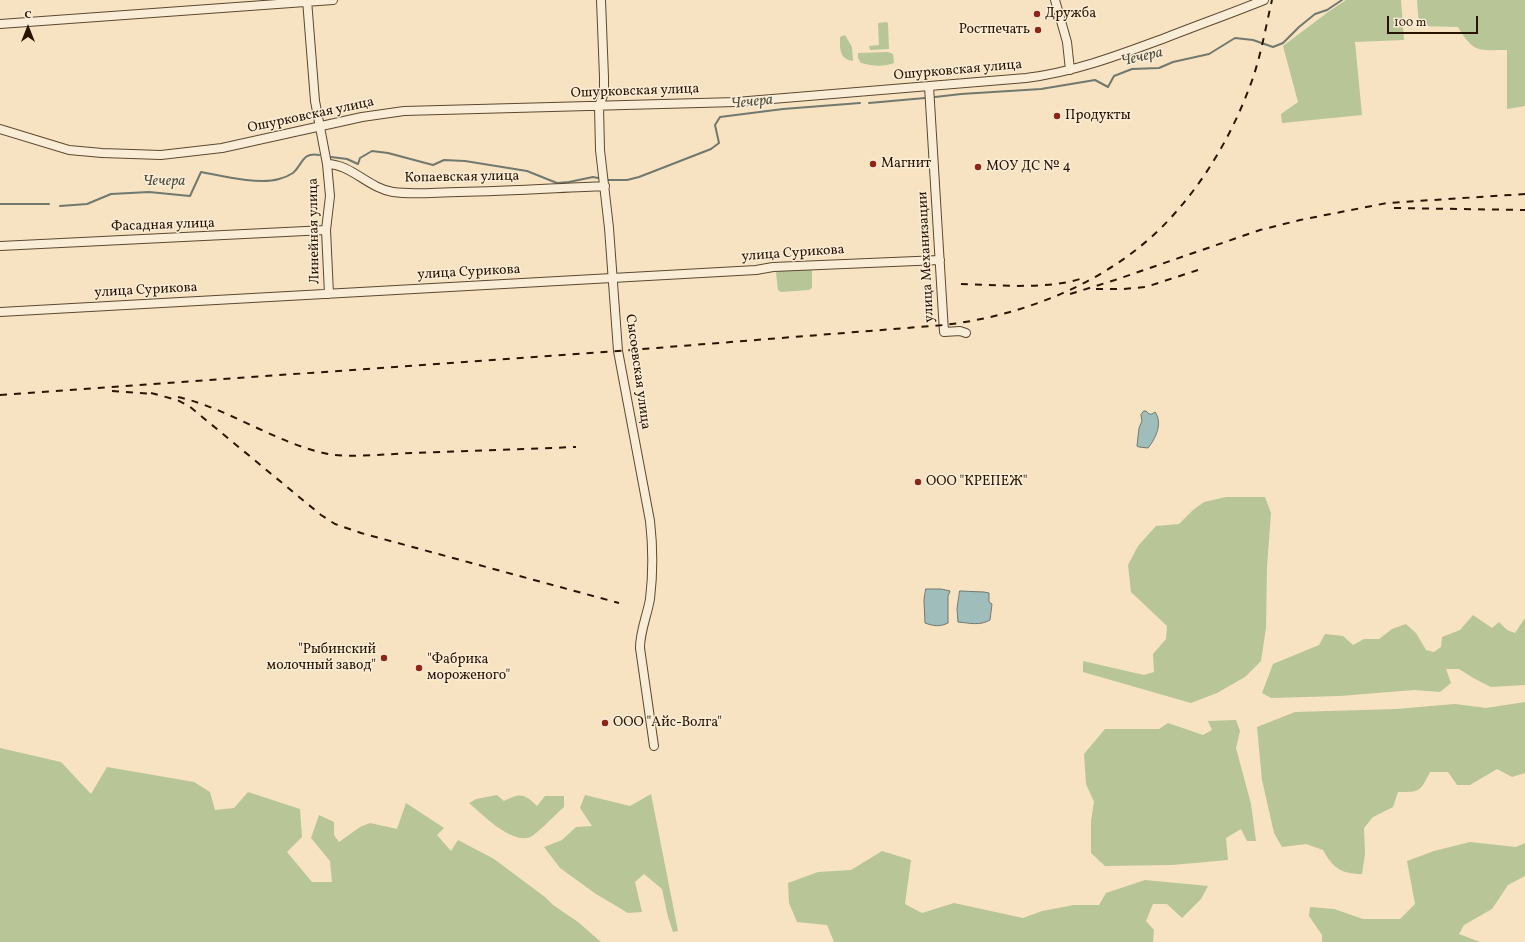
<!DOCTYPE html>
<meta charset="utf-8">
<style>
body{margin:0}
#map{position:relative;width:1525px;height:942px;overflow:hidden;background:#f7e3c1;font-family:Vollkorn,serif}
canvas{display:block}
.north{position:absolute;left:8px;top:8px;width:40px;height:40px;-webkit-text-stroke:3px #faedd7;paint-order:stroke;rotate:0deg;font-size:11px;font-weight:700;line-height:16px;text-align:center;color:#291400}
.north::after{content:'';display:block;margin:auto;width:14px;height:18px;background:#291400;clip-path:polygon(50% 0,100% 100%,50% 72%,0 100%)}
.scale{position:absolute;left:1387px;top:16px;width:91px;height:18px;box-sizing:border-box;border:2px solid #291400;border-top:0;padding-left:5px;font-size:12px;line-height:14px;white-space:nowrap;color:#291400;-webkit-text-stroke:3px #faedd7;paint-order:stroke}
</style>
<div id="map">
<canvas width="1525" height="942"></canvas>
<div class="north">С</div>
<div class="scale">100 m</div>
</div>
<script>
const ctx = document.querySelector('canvas').getContext('2d');
ctx.lineJoin = 'round';
function fillPath(path, color) { ctx.fillStyle = color; ctx.fill(path, 'evenodd'); }
function strokePath(path, color, width, dash) { ctx.strokeStyle = color; ctx.lineWidth = width; ctx.lineCap = dash ? 'butt' : 'round'; ctx.setLineDash(dash || []); ctx.stroke(path); }
function write(font, color, halo, rows, align = 'center') {
  ctx.font = font + ' Vollkorn,serif'; ctx.lineWidth = 3; ctx.setLineDash([]); ctx.textBaseline = 'middle'; ctx.strokeStyle = halo; ctx.fillStyle = color; for (const [text, x, y, turn = 0] of rows) {
    ctx.save(); ctx.translate(x, y); ctx.rotate((+turn || 0) * Math.PI / 180); ctx.textAlign = isNaN(turn) ? turn : align; if (halo) ctx.strokeText(text, 0, 0); ctx.fillText(text, 0, 0); ctx.restore();
  }
}
const green = new Path2D(`
 M1346,0H1401L1404,40L1355,42L1362,115L1282,123L1281,114L1298,102L1283,46L1328,12Z
 M1417,0H1525V106L1507,109V50C1479,50 1474,54 1458,27L1419,26Z
 M886,22L888,23L889,49L870,50L869,46L879,45L878,23Z
 M845,35L852,47L853,61C839,59 840,49 840,37Z
 M888,52L893,54L894,63C883,67 873,66 861,63L858,58V53Z
 M808,268L812,271V288L809,290L781,292L778,290L776,273L778,270Z
 M1226,497H1265L1271,513L1267,567L1266,628L1261,661L1245,677L1217,693L1191,703L1083,672V661L1144,675L1154,672L1153,654L1166,639L1167,626L1131,592L1128,565L1138,546L1156,526L1179,524L1193,510L1204,502Z
 M1473,615L1492,628L1499,622L1507,630L1515,633L1525,618V685L1491,687L1475,679L1459,669H1446L1451,683L1440,692L1414,690L1340,696L1271,698L1262,693L1273,664L1319,645L1325,634L1343,636L1353,645L1364,639H1379L1392,629L1406,624L1416,633L1426,650L1434,652L1441,647L1442,637L1460,630Z
 M1525,702V773L1512,777L1497,769L1470,785H1457L1448,772H1430C1420,792 1420,792 1398,792L1393,807L1373,817L1364,828L1365,854L1362,874C1341,874 1333,868 1323,850L1306,844L1282,847L1274,833L1262,780L1257,727L1295,712L1396,709L1455,704L1486,708Z
 M1236,720L1240,731L1236,748L1251,804L1256,841H1247L1241,829L1226,838L1228,860L1172,865L1105,866L1091,853V821L1094,802L1086,784L1084,754L1105,729H1159L1168,723L1203,735L1212,730L1208,721Z
 M0,748L61,762L91,794L107,767L194,782L210,792L215,810L234,808L248,792L300,809L302,837L287,852L312,882H332L330,861L311,838L319,815L334,822V835L339,842L360,827L370,823L397,829L406,803L444,828L437,835L451,851L458,840L494,859L545,897L553,905L578,922L601,942H0Z
 M651,794L678,931L673,932L668,917L662,889L644,874L635,882L642,912L628,913L596,894L560,868L544,847L562,840L576,827L592,826L580,808L585,795L630,806Z
 M497,795L504,801C520,793 524,793 537,806L545,796H564V807C556,814 540,831 532,836C514,847 482,814 469,803L476,799Z
 M1470,842L1516,847L1525,843V876L1508,885L1492,909L1464,925L1459,934L1480,942H1322V935L1309,916L1310,907L1334,909L1363,919H1400L1415,904L1407,861L1434,851Z
 M882,851L911,860L905,904L922,913L954,903L1023,918L1042,911L1074,905H1099L1106,893L1145,880L1208,886L1201,899L1182,918L1167,904H1153L1146,921L1154,930L1153,942H834L827,925L797,922L789,903L788,883L818,872L851,870Z`);
const water = new Path2D(`
 M1144,411H1146L1149,414H1152L1155,412C1163,423 1156,438 1148,448L1139,447L1137,446L1139,428L1142,421L1141,415Z
 M926,589H941L950,591L948,596V623C940,627 933,626 925,623L924,600Z
 M960,591L984,592L989,593V602L992,604L990,620C980,626 969,623 958,622L957,609Z`);
const stream = new Path2D(`
 M935,97L961,94L1041,89L1095,80L1108,87L1114,76L1132,69L1159,68L1173,62L1209,54L1235,38L1253,40L1273,47L1283,43L1299,27L1315,14L1327,10L1342,0
 M869,103L925,98
 M331,157L347,159L358,164L360,158L372,151L388,153L433,165L444,160L465,161L527,171L557,183L569,182L593,177L598,178
 M608,180H627L639,177L711,149L719,143L715,125L720,117L783,109L860,103
 M0,204H49
 M60,206L87,204L111,194L149,192L190,196L201,172C222,176 259,185 279,179C283,178 290,175 293,173C303,164 302,152 319,155`);
const minor = new Path2D(`
 M307,0L315,101L327,164L330,196L326,230L329,294
 M601,0L604,77V93L599,106L600,150L609,228L618,351L650,521C653,547 653,574 650,599C647,616 640,631 640,648L654,746
 M1055,0L1067,42L1070,70
 M0,24L333,0
 M929,86L944,332L960,331L966,333
 M0,129L69,150L102,153L161,155L222,148L362,117L404,111L736,102L1026,78C1075,72 1119,55 1165,38C1198,25 1232,13 1264,0
 M327,164C351,164 368,188 393,192C414,195 437,192 459,192C508,191 556,188 605,186
 M0,246L326,230
 M0,312L756,270L773,267L940,260`);
const rail = new Path2D(`
 M1394,208L1525,210
 M961,284C998,285 1048,290 1083,278
 M1096,289H1124L1146,287L1198,270
 M1070,294L1115,280L1260,230L1300,220L1387,203L1525,194
 M112,391L156,394
 M151,393L177,400L189,406L321,515L335,524L361,533L619,603
 M0,395L618,351L944,325C1022,316 1104,284 1161,228C1199,190 1229,141 1248,91C1260,62 1265,30 1272,0
 M178,397C230,409 275,443 328,454C351,458 388,454 412,453C467,451 522,449 576,447`);
const markers = [
 [1037,14,4,"#8f2418"],
 [1038,30,4,"#8f2418"],
 [1057,116,4,"#8f2418"],
 [873,164,4,"#8f2418"],
 [978,167,4,"#8f2418"],
 [918,482,4,"#8f2418"],
 [384,658,4,"#8f2418"],
 [419,668,4,"#8f2418"],
 [605,723,4,"#8f2418"]
];
const poiNames = [
 ["Дружба",1045,14],
 ["Ростпечать",1030,30,"right"],
 ["Продукты",1065,116],
 ["Магнит",881,164],
 ["МОУ ДС № 4",986,167],
 ["ООО \"КРЕПЕЖ\"",926,482],
 ["\"Рыбинский",376,650,"right"],
 ["молочный завод\"",376,666,"right"],
 ["\"Фабрика",427,660],
 ["мороженого\"",427,676],
 ["ООО \"Айс-Волга\"",613,723]
];
const streetNames = [
 ["Ошурковская улица",958,71,-5],
 ["Ошурковская улица",635,92,-2],
 ["Ошурковская улица",311,116,-12],
 ["Копаевская улица",462,178,-1],
 ["Фасадная улица",163,226,-2],
 ["Линейная улица",315,231,-91],
 ["улица Сурикова",793,254,-4],
 ["улица Механизации",927,257,-93],
 ["улица Сурикова",469,273,-3],
 ["улица Сурикова",146,291,-3],
 ["Сысоевская улица",637,372,82]
];
const waterNames = [
 ["Чечера",1142,58,-13],
 ["Чечера",752,103,-6],
 ["Чечера",164,182]
];
fillPath(green, '#b7c597');
fillPath(water, '#9fbdba');
strokePath(water, '#707970', 1);
strokePath(stream, '#707970', 2);
strokePath(minor, '#5c4830', 10);
strokePath(minor, '#faedd7', 8);
strokePath(rail, '#291400', 2, [7, 7]);
for (const [x, y, r, color] of markers) { const dot = new Path2D(); dot.arc(x, y, r, 0, 2 * Math.PI); ctx.fillStyle = color; ctx.fill(dot); strokePath(dot, '#faedd7', 1.5); }
write('14px', '#291400', '#faedd7', poiNames, 'left');
write('14px', '#291400', '#faedd7', streetNames);
write('italic 15px', '#524f41', '#faedd7', waterNames);
</script>
